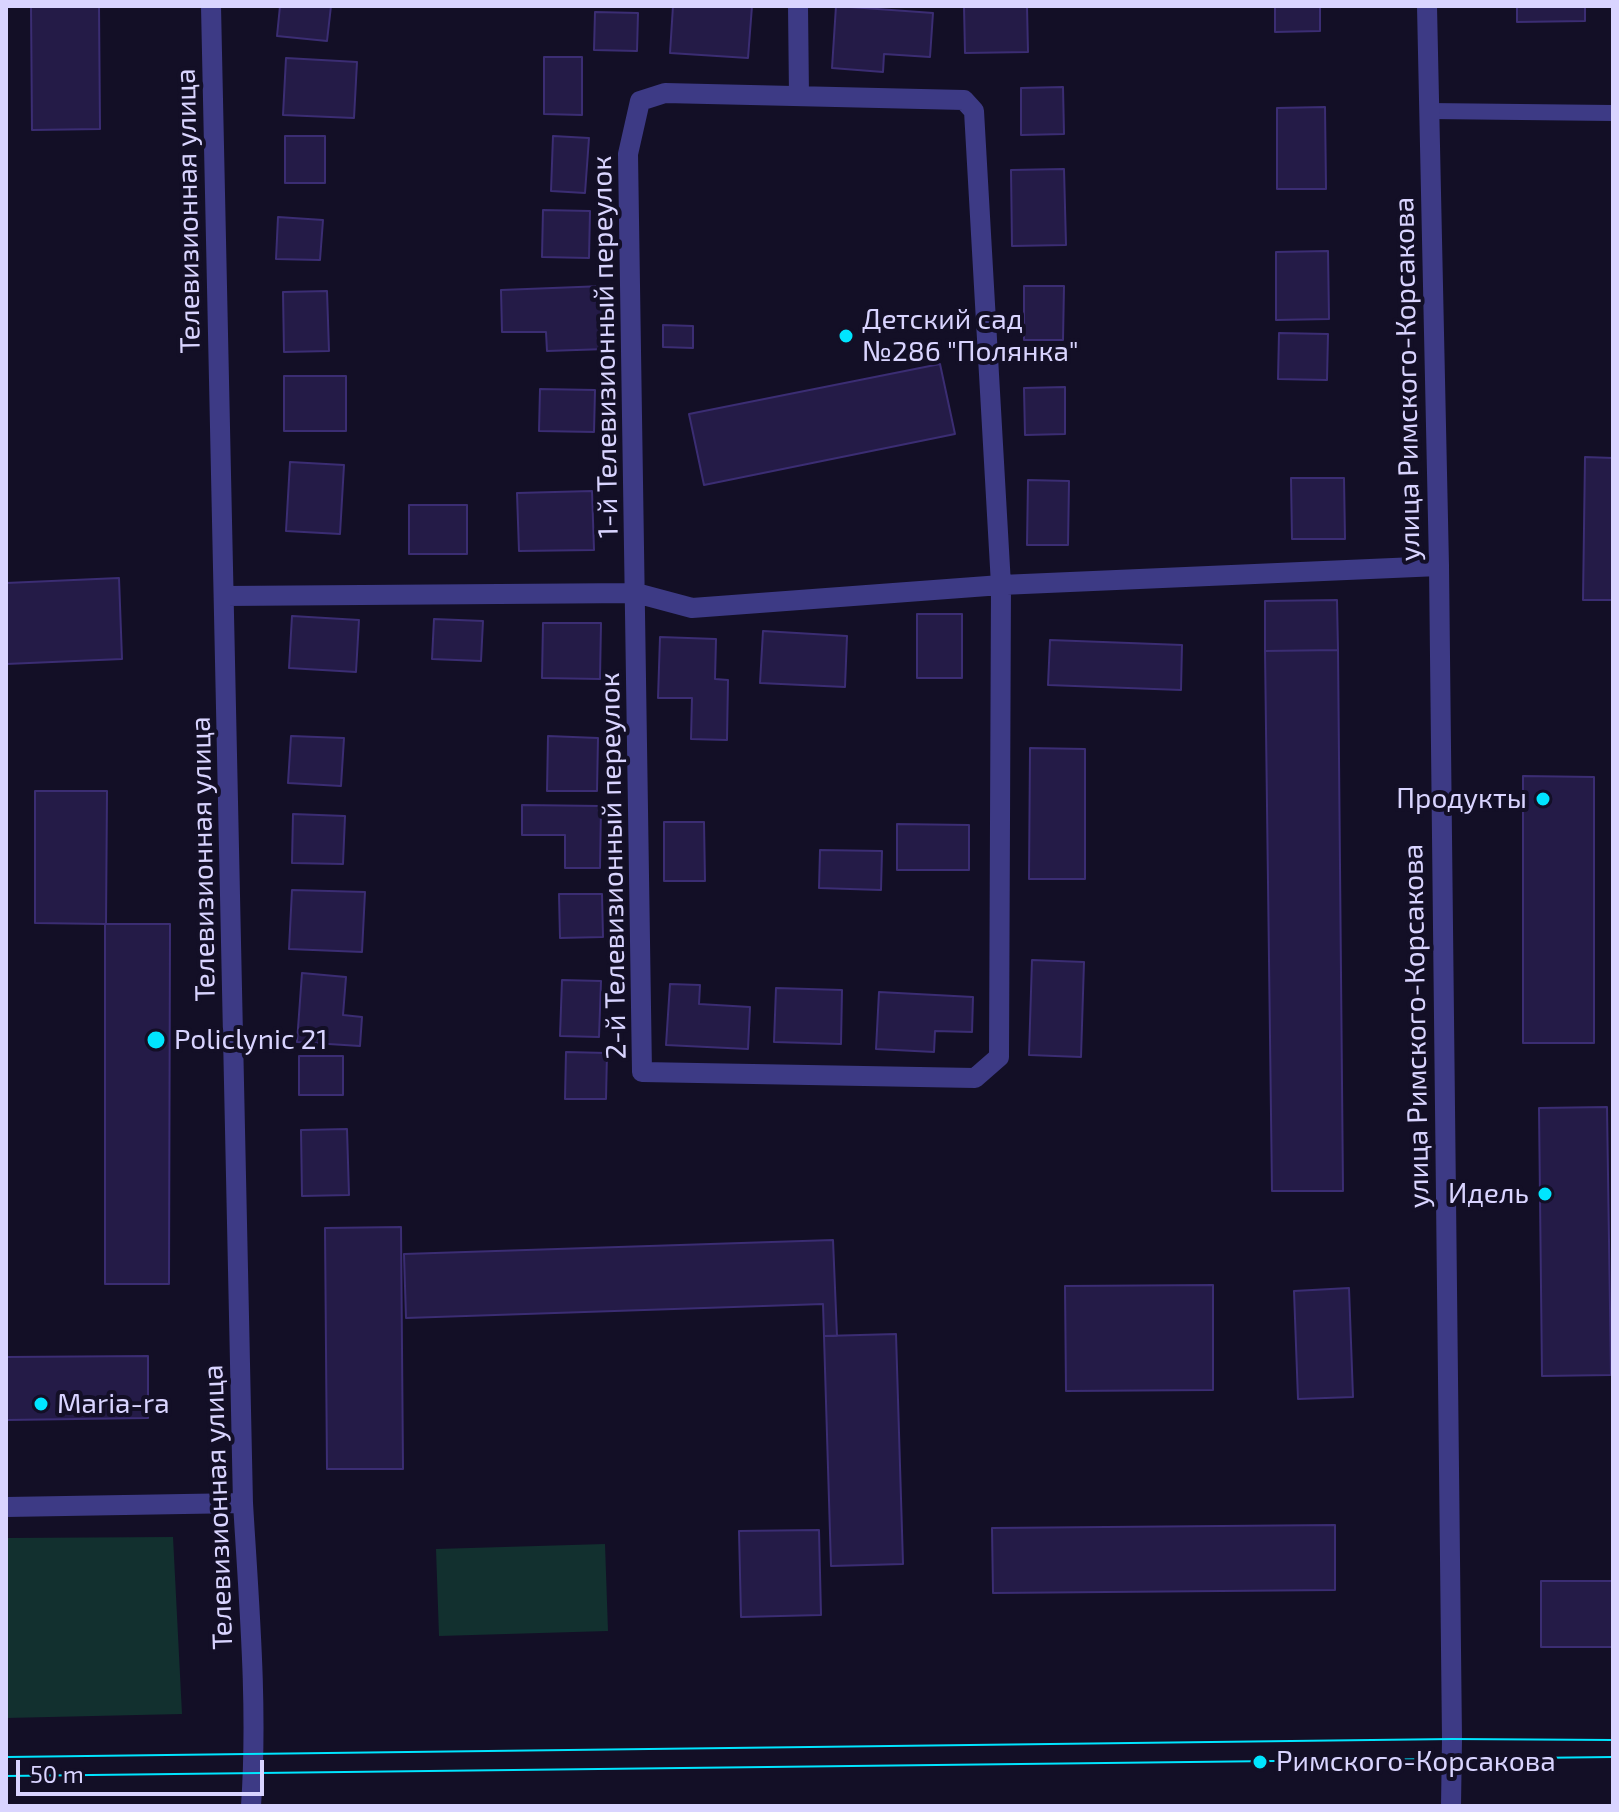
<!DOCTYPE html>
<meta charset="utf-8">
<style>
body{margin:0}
#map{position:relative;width:1619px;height:1812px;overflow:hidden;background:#130f26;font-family:"Exo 2",sans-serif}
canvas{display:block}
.frame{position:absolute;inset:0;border:8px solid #d9d4ff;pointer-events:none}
.scale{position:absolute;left:16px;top:1760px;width:248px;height:36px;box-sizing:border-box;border:4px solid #d9d4ff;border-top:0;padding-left:10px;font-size:24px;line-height:28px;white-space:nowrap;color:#d9d4ff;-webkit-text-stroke:6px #130f26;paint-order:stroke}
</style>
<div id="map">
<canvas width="1619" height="1812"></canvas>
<div class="frame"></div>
<div class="scale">50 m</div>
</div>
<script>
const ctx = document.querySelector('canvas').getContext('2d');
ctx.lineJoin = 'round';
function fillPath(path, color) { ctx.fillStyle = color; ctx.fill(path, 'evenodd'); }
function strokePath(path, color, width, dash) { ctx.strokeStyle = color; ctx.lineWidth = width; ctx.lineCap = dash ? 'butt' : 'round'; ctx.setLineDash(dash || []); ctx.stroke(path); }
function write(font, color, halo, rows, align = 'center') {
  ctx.font = font + ' "Exo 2",sans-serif'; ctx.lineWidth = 8; ctx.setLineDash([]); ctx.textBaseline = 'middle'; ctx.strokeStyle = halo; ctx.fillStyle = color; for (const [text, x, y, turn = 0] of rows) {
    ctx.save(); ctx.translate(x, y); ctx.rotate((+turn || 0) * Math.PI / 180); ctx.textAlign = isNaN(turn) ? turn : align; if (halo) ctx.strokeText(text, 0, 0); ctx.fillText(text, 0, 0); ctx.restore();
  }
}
const green = new Path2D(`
 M173,1537L182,1714L6,1718V1538Z
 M605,1544L608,1631L439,1636L436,1549Z`);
const building = new Path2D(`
 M31,6H99L100,129L32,130Z
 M280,6H331L327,41L277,36Z
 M673,6H752L748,58L670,53Z
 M836,6L933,13L930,57L884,54L883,72L832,68Z
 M964,6H1027L1028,52L965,53Z
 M1275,6H1320V31L1275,32Z
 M1517,6H1585V21L1517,22Z
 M595,12L638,13L637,51L594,50Z
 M544,57H582V115L544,114Z
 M286,58L357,62L354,118L283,115Z
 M1063,87L1064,134L1021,135V88Z
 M1325,107L1326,189H1277V108Z
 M285,136H325V183H285Z
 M553,136L589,138L585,193L551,191Z
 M1064,169L1066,245L1012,246L1011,170Z
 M543,210L590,211L589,258L542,257Z
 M278,217L323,220L320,260L276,259Z
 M1328,251L1329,319L1276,320V252Z
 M604,286L606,349L547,351L546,332H502L501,290Z
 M1024,286H1064L1063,340H1024Z
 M327,291L329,351L284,352L283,292Z
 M663,325L693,326V348L663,347Z
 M1279,333L1328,334L1327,380L1278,379Z
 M940,364L955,434L704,485L689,414Z
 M284,376H346V431H284Z
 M1065,387V434L1025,435L1024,388Z
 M540,389L595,390L594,432L539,431Z
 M1613,426V600H1583L1585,457L1613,458Z
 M290,462L344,465L340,534L286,531Z
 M1291,478H1344L1345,539H1292Z
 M1028,480L1069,481L1068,545H1027Z
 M592,491L594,550L519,551L517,493Z
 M409,505H467V554H409Z
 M119,578L122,659L6,664V583Z
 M1337,600L1338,650L1265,651V601Z
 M917,614H962V678H917Z
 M292,616L359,620L356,672L289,668Z
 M434,619L483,621L481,661L432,659Z
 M543,623H601L600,679L542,678Z
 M763,631L847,636L845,687L760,683Z
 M660,637L716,639L715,679L728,680L727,740L691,739L692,698H658Z
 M1050,640L1182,645L1181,690L1048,685Z
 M1338,650L1343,1191H1272L1265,651Z
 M291,736L344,738L341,786L288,783Z
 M548,736L598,738L597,791H547Z
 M1030,748L1085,749V879H1029Z
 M1523,776L1594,777V1043H1523Z
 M35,791H107L106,924L35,923Z
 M522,805L601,806L600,868H565V835H522Z
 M293,814L345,816L343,864L292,863Z
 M664,822H704L705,881H664Z
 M897,824L969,825V870H897Z
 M820,850L882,851L881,890L819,888Z
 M292,890L365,892L362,952L289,949Z
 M559,894H602L603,937L560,938Z
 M105,924H170L169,1284H105Z
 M1032,960L1084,962L1081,1057L1029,1055Z
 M302,973L346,977L343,1015L362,1017L360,1046L297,1042Z
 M562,980L601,981L599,1037L560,1036Z
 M670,984L700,985L699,1004L750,1007L748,1049L666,1045Z
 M776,988L842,990L841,1044L774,1042Z
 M879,992L973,997L972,1032L935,1031L934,1052L876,1049Z
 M566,1052L607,1053L606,1099H565Z
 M299,1056H343V1095H299Z
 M1607,1107L1611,1375L1542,1376L1539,1108Z
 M347,1129L349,1195L302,1196L301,1130Z
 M401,1227L403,1469H327L325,1228Z
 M833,1240L837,1336H824L823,1304L406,1318L404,1254Z
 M1213,1285V1390L1066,1391L1065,1286Z
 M1349,1288L1353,1397L1298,1399L1294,1291Z
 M896,1334L903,1564L831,1566L824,1336Z
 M148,1356V1418L6,1420V1357Z
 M1335,1525V1590L993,1593L992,1528Z
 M819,1530L821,1615L741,1617L739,1531Z
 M1541,1581H1613V1647H1541Z`);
const service = new Path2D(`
 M1429,111L1613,113`);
const minor = new Path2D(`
 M211,6L243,1503C249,1604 258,1706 251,1806
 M798,6L799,96
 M665,93L964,100L974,111L1001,585L999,1057L975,1078L642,1072L628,154L640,101Z
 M225,596L636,593L692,608L1001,585L1439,566
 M6,1507L243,1503`);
const tertiary = new Path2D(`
 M1427,6L1439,566L1452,1739L1451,1806`);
const tram = new Path2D(`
 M6,1757L1452,1739L1613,1740
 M6,1776L1613,1757`);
const markers = [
 [846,336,8,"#00e5ff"],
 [1543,799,8,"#00e5ff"],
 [156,1040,10,"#00e5ff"],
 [1545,1194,8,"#00e5ff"],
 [41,1404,8,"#00e5ff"],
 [1260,1762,8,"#00e5ff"]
];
const streetNames = [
 ["Телевизионная улица",188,211,-91],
 ["1-й Телевизионный переулок",605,347,-91],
 ["улица Римского-Корсакова",1407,379,-91],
 ["Телевизионная улица",203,859,-91],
 ["2-й Телевизионный переулок",613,866,-91],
 ["улица Римского-Корсакова",1416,1026,-91],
 ["Телевизионная улица",218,1507,-92]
];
const poiNames = [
 ["Детский сад",862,320],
 ["№286 \"Полянка\"",862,352],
 ["Продукты",1527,799,"right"],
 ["Policlynic 21",174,1040],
 ["Идель",1529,1194,"right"],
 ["Maria-ra",57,1404],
 ["Римского-Корсакова",1276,1762]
];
fillPath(green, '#12302f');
fillPath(building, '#241b47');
strokePath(building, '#3b2d73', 2);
strokePath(service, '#3d3a85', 16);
strokePath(minor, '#3d3a85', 20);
strokePath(tertiary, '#3d3a85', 20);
strokePath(tram, '#00e5ff', 2);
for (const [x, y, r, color] of markers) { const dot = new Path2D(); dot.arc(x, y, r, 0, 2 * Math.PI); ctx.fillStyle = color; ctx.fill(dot); strokePath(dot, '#130f26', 3); }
write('28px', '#d9d4ff', '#130f26', streetNames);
write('28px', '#d9d4ff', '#130f26', poiNames, 'left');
</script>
